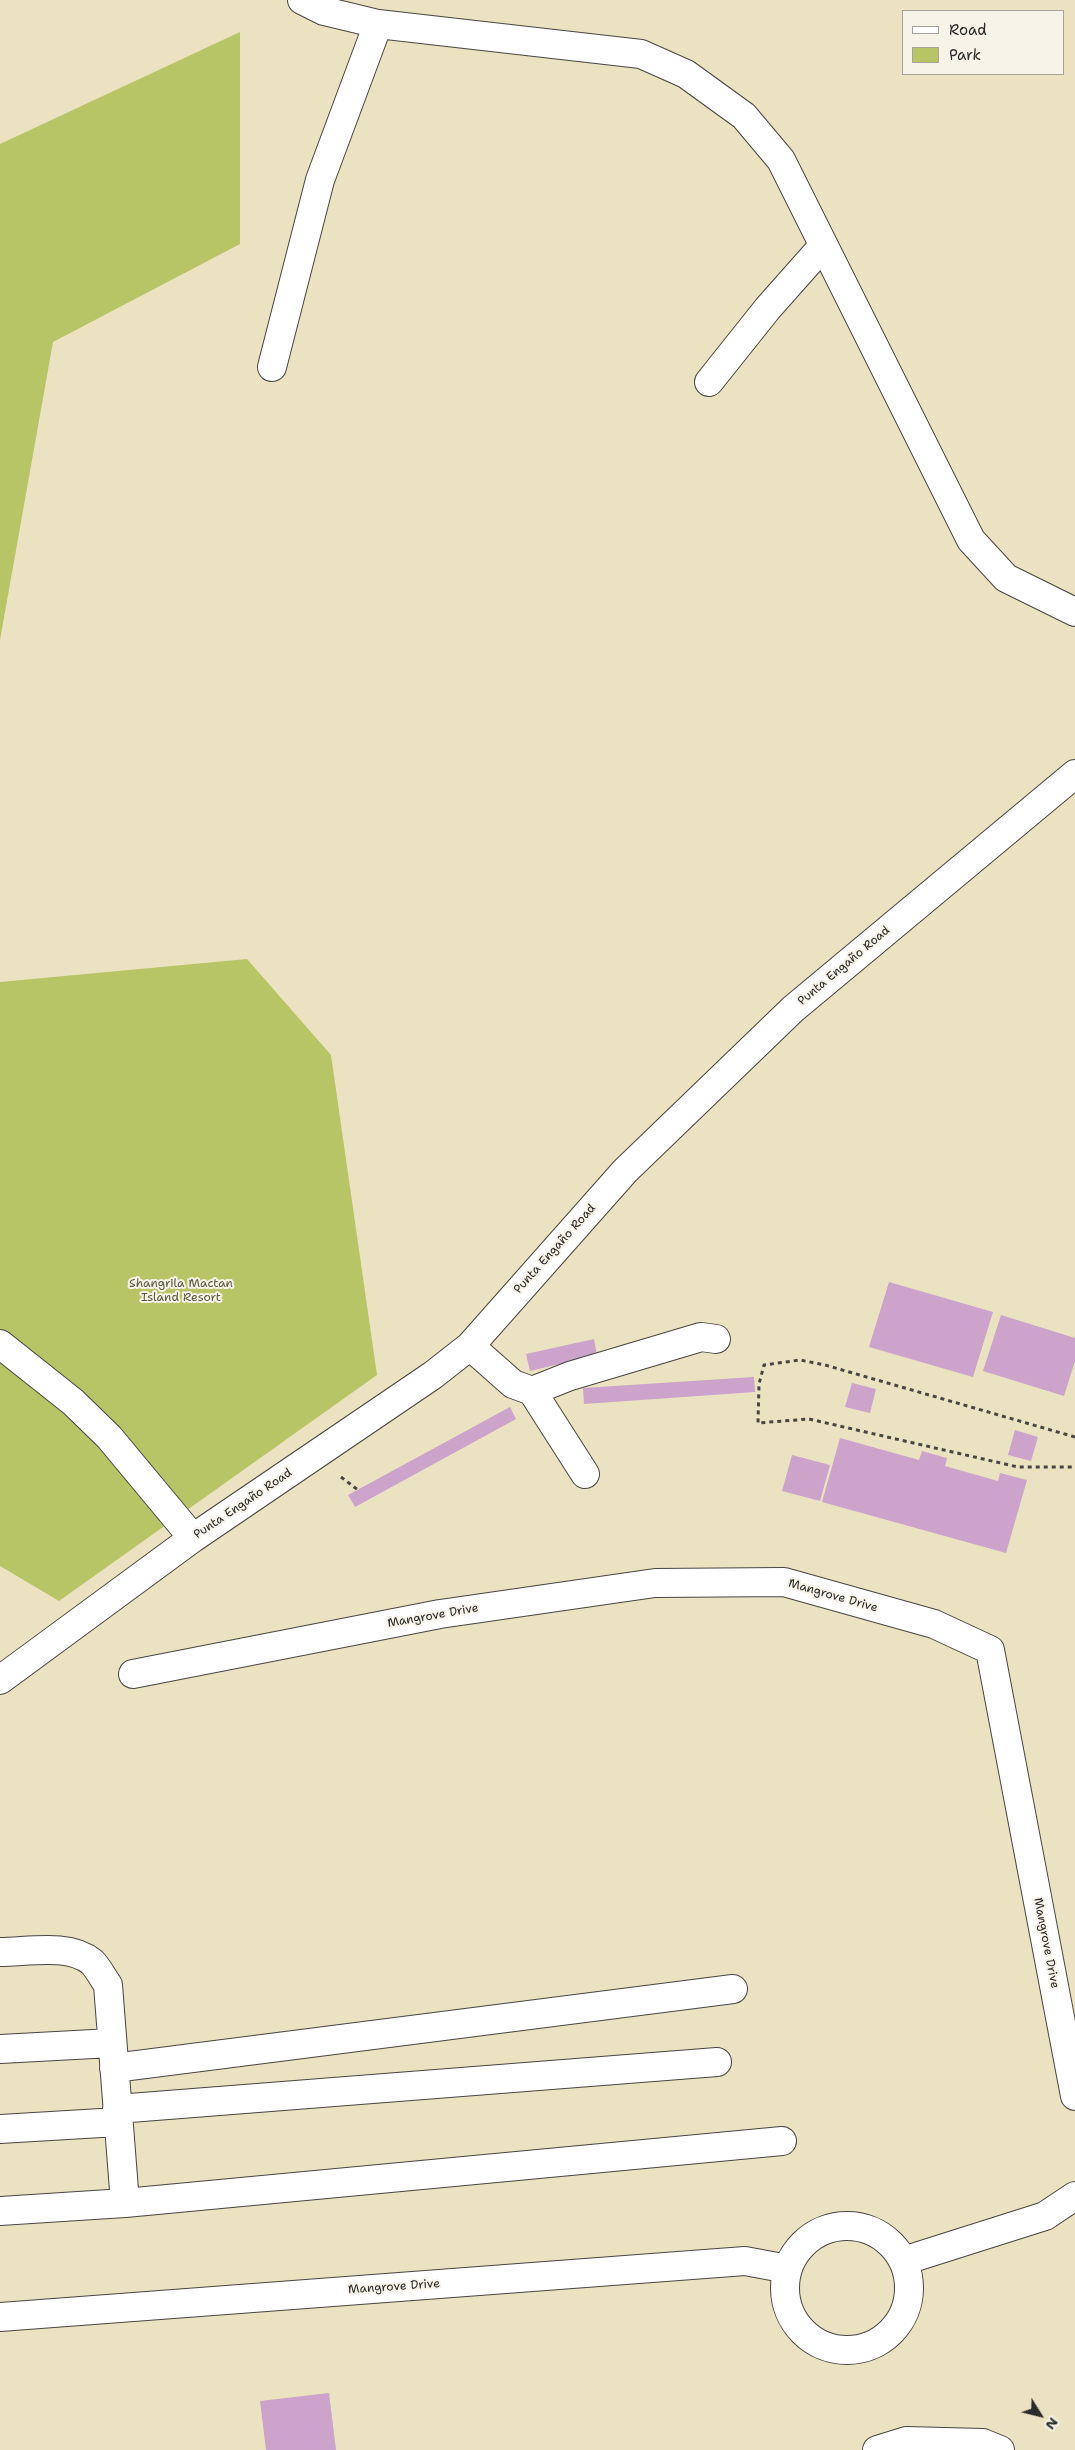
<!DOCTYPE html>
<meta charset="utf-8">
<style>
body{margin:0}
#map{position:relative;width:1075px;height:2450px;overflow:hidden;background:#ebe2c1;font-family:"Shantell Sans",sans-serif}
canvas{display:block}
.legend{position:absolute;left:902px;top:10px;width:162px;height:65px;box-sizing:border-box;background:#f7f3e8;border:1px solid #a5a39c;margin:0;padding:6px 9px;list-style:none;font-size:15px;color:#2b2b2b}
.legend li{display:flex;align-items:center;gap:10px;height:25px}
.legend b{width:25px;border:1px solid #a5a39c}
.north{position:absolute;left:1015px;top:2390px;width:50px;height:50px;-webkit-text-stroke:4px #f7f3e8;paint-order:stroke;rotate:126deg;font-size:14px;font-weight:700;line-height:20px;text-align:center;color:#2b2b2b}
.north::after{content:'';display:block;margin:auto;width:18px;height:22px;background:#2b2b2b;clip-path:polygon(50% 0,100% 100%,50% 72%,0 100%)}
</style>
<div id="map">
<canvas width="1075" height="2450"></canvas>
<ul class="legend">
<li><b style="height:6px;background:#fff"></b>Road</li>
<li><b style="height:14px;background:#b7c567"></b>Park</li>
</ul>
<div class="north">N</div>
</div>
<script>
const ctx = document.querySelector('canvas').getContext('2d');
ctx.lineJoin = 'round';
function fillPath(path, color) { ctx.fillStyle = color; ctx.fill(path, 'evenodd'); }
function strokePath(path, color, width, dash) { ctx.strokeStyle = color; ctx.lineWidth = width; ctx.lineCap = dash ? 'butt' : 'round'; ctx.setLineDash(dash || []); ctx.stroke(path); }
function write(font, color, halo, rows, align = 'center') {
  ctx.font = font + ' "Shantell Sans",sans-serif'; ctx.lineWidth = 4; ctx.setLineDash([]); ctx.textBaseline = 'middle'; ctx.strokeStyle = halo; ctx.fillStyle = color; for (const [text, x, y, turn = 0] of rows) {
    ctx.save(); ctx.translate(x, y); ctx.rotate((+turn || 0) * Math.PI / 180); ctx.textAlign = isNaN(turn) ? turn : align; if (halo) ctx.strokeText(text, 0, 0); ctx.fillText(text, 0, 0); ctx.restore();
  }
}
const green = new Path2D(`
 M240,32V244L53,342L0,640V144Z
 M247,959L331,1055L377,1375L59,1601L0,1566V982Z`);
const building = new Path2D(`
 M889,1282L993,1312L973,1377L869,1347Z
 M1001,1315L1075,1338V1361L1064,1396L983,1371Z
 M594,1339L597,1355L530,1371L526,1354Z
 M754,1377L755,1392L584,1404L583,1388Z
 M852,1383L876,1389L870,1413L845,1407Z
 M510,1407L516,1419L355,1507L348,1495Z
 M1015,1430L1038,1437L1031,1461L1008,1455Z
 M840,1438L919,1460L922,1451L947,1458L945,1466L998,1481L1000,1473L1027,1480L1006,1553L822,1502Z
 M792,1455L830,1465L820,1501L782,1491Z
 M329,2393L336,2450H266L260,2401Z`);
const path = new Path2D(`
 M1075,1437L825,1365L800,1360L764,1365L759,1384L758,1423L809,1419L1018,1467H1075
 M341,1477L358,1490`);
const minor = new Path2D(`
 M302,0L324,11L378,24L641,54L686,74L744,116L781,160L971,540L1006,578L1075,612
 M272,367L320,180L378,24
 M709,382L768,308L823,246
 M0,1344L73,1402L109,1437L193,1538
 M470,1346L513,1384L532,1391L570,1376L701,1337L716,1339
 M532,1391L585,1474
 M133,1674L440,1614L655,1583L784,1582L934,1624L990,1650L1075,2096
 M0,1680L193,1538L433,1375L470,1346L625,1171L793,1009L1075,774
 M0,1952C28,1952 69,1943 92,1962C98,1968 103,1978 108,1985L125,2203
 M0,2049L112,2043
 M114,2068L733,1989
 M117,2109L717,2062
 M0,2129L118,2122
 M0,2211L125,2203L782,2141
 M785 2288a62 62 0 1 1 124 0a62 62 0 1 1-124 0Z
 M903,2261L1045,2216L1075,2196
 M0,2317L745,2261L788,2269
 M877,2450L906,2441L983,2443L1000,2450`);
const streetNames = [
 ["Punta Engaño Road",844,966,-40],
 ["Punta Engaño Road",555,1249,-48],
 ["Punta Engaño Road",243,1504,-34],
 ["Mangrove Drive",833,1596,16],
 ["Mangrove Drive",433,1616,-10],
 ["Mangrove Drive",1046,1943,79],
 ["Mangrove Drive",394,2287,-4]
];
const parkNames = [
 ["Shangrila Mactan",181,1284],
 ["Island Resort",181,1298]
];
fillPath(green, '#b7c567');
fillPath(building, '#cba3cb');
strokePath(minor, '#484642', 30);
strokePath(path, '#484642', 3, [4, 4]);
strokePath(minor, '#fff', 28);
write('12px', '#2b2b2b', '#f7f3e8', streetNames);
write('12px', '#55593d', '#f7f3e8', parkNames);
</script>
